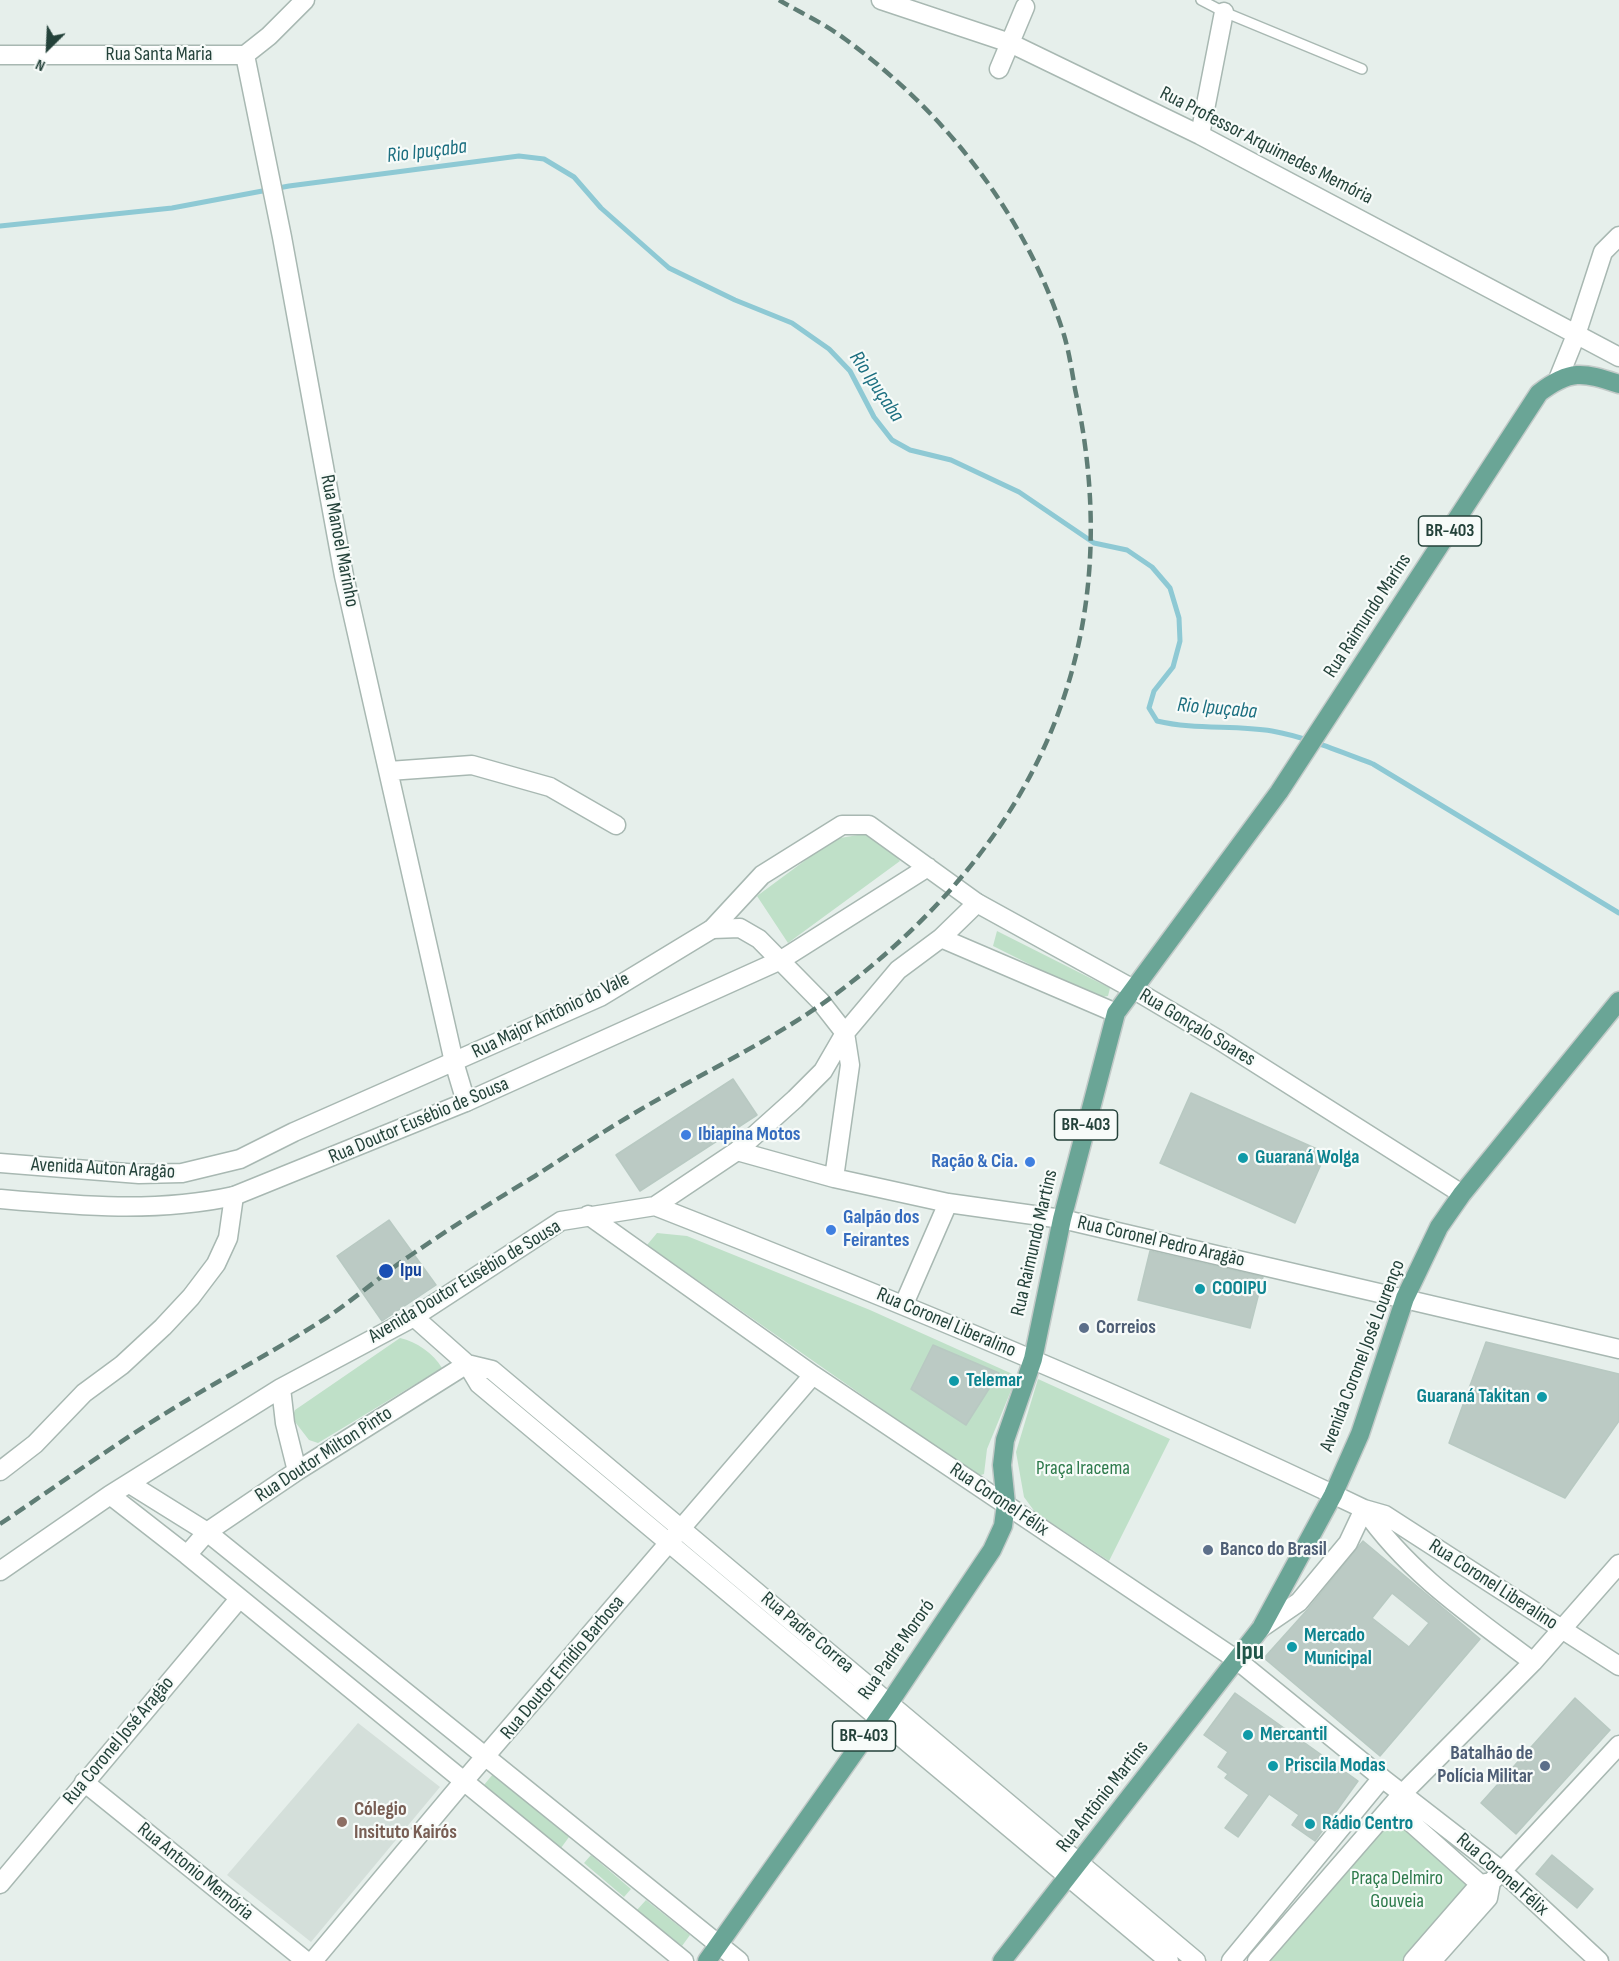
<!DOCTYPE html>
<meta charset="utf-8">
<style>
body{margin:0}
#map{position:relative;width:1619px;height:1961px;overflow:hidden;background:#e6efeb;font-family:"Sofia Sans Condensed",sans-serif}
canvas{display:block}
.north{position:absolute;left:18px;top:18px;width:60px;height:60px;-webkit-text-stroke:4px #f7fbf9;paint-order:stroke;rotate:204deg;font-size:16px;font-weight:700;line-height:24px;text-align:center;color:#24423a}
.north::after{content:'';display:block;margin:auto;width:21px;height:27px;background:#24423a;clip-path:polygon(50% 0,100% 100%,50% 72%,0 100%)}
</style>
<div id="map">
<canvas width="1619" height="1961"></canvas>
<div class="north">N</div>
</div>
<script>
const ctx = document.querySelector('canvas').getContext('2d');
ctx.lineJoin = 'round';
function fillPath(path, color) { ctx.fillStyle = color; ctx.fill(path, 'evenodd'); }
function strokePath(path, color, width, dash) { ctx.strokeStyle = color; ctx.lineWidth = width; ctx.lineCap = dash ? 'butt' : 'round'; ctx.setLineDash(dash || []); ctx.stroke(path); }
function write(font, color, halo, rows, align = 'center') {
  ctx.font = font + ' "Sofia Sans Condensed",sans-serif'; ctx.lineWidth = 4.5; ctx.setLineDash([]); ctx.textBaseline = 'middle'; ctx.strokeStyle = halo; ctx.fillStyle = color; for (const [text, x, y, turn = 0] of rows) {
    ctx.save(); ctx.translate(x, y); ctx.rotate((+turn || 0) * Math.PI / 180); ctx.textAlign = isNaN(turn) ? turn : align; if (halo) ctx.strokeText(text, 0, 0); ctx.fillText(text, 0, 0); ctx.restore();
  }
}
const built = new Path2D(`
 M358,1723L440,1787L311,1942L227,1875Z`);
const green = new Path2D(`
 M864,834L892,850L900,861L788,943L757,896L834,839Z
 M997,931L1110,988L1108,996L1097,998L993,946Z
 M657,1233L687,1236L870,1310L1017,1376L987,1449L984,1474L978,1476L647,1245Z
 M400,1338C417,1342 433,1353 442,1368L318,1443L309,1440L292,1418L295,1410Z
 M1038,1379L1170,1439L1109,1561L1035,1512L1024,1497L1016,1452Z
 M493,1774L569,1837L561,1848L484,1785Z
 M1385,1823L1406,1825L1467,1879V1889L1408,1961H1267Z
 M591,1855L631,1889L624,1897L584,1863Z
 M646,1900L690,1935L682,1946L637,1910Z`);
const stream = new Path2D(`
 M0,226L172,208L289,186L519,156L544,159L574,177L601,208L669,268L735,300L792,323L829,349L850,371L874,417L892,440L910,450L951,460L1019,492L1094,543L1127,550L1152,567L1170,588L1179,618L1180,641L1173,667L1154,691L1149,708L1157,721C1194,730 1234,725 1272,731C1306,737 1341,752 1373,764L1619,913`);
const building = new Path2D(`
 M733,1079L757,1115L640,1191L616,1155Z
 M1191,1093L1326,1153L1295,1223L1160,1163Z
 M389,1220L436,1285L382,1321L337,1256Z
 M1150,1251L1263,1277L1250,1328L1138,1300Z
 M1486,1342L1619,1374V1421L1565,1498L1449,1443Z
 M933,1345L999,1373L966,1425L911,1389Z
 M1363,1541L1480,1639L1380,1756L1264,1658L1308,1609ZM1392,1593L1429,1623L1409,1647L1372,1618Z
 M1235,1693L1358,1781L1315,1841L1292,1825L1299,1815L1269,1794L1238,1837L1225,1828L1249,1795L1225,1778L1228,1774L1218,1767L1228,1752L1204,1735Z
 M1575,1698L1610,1730L1516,1834L1481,1803Z
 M1552,1855L1593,1889L1577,1908L1536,1874Z`);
const service = new Path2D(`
 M1201,0L1224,12L1362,69`);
const minor = new Path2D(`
 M881,0L1010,43L1200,135L1619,357
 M0,55H245
 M245,55L282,237L344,576L454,1062L466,1102
 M245,55L269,36L305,0
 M999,69L1025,7
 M1200,135L1224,12
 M1559,377L1576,335L1603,252L1619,236
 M389,771L472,765L550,787L616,825
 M712,929L740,928L759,939L820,1001L845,1033L850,1065L834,1178
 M941,938L1116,1013
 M737,1151L834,1178L948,1203L1062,1219L1619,1349
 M655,1206C895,1300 1132,1398 1364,1509L1385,1515L1619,1666
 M588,1215L813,1375L1237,1660L1382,1778L1502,1871L1599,1961
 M904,1304L948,1203
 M414,1317L467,1364L479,1384L1169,1961
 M467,1364L492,1370L1196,1961
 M281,1388L285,1423L297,1471
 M0,1471L35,1444L84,1393L122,1365L163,1327L191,1297L216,1264L228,1238L234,1196
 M130,1484L207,1532L739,1961
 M110,1495L187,1555L684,1961
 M1364,1509C1408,1573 1472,1616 1533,1662
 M187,1555L207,1532L297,1471L467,1364
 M0,1571L110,1495L281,1388L414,1317L561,1221L655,1206L737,1151L795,1099L823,1071L845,1033L898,970L941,938L977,903
 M1261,1628L1299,1602L1348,1543L1364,1509
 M84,1782L306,1961
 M1402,1794L1407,1819L1480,1884
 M0,1884L239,1599
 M313,1961L464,1781L813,1375
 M1231,1961L1382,1778
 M1257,1961L1402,1794L1533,1662L1619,1564
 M1413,1961L1480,1884L1491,1882L1502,1871L1619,1745
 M1432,1961L1488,1898L1491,1882`);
const tertiary = new Path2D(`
 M0,1163L139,1174L182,1173L240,1159L294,1132L600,997L712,929L762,875L842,825H869L977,903L1133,989L1219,1040L1462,1194
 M0,1199C79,1206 157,1213 234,1196L466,1102L781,960L928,867`);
const primary = new Path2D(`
 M707,1961L890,1702L992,1550L1003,1526L1006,1504L1002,1465L1005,1440L1033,1359L1062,1219L1116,1013L1279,792L1539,393C1570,369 1583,372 1619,384
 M1002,1961L1261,1628L1333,1495L1360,1434L1405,1298L1439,1227L1462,1194L1619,1001`);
const rail = new Path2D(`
 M0,1524C58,1485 115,1444 174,1408C224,1377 277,1350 326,1318C356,1298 384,1273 414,1253C453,1226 494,1201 535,1176C566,1156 596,1136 628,1117C697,1075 771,1042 836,994C1039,842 1130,640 1075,389C1072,371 1069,352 1064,335C1026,215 946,113 845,39C825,24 801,13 779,0`);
const markers = [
 [686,1135,6,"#3f7fe0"],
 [1243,1158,6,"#0f9aa8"],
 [1030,1162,6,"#3f7fe0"],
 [831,1230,6,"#3f7fe0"],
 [386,1271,8,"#1a4fb4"],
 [1200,1289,6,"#0f9aa8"],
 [1084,1328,6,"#5c6f8a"],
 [954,1381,6,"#0f9aa8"],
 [1542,1397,6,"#0f9aa8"],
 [1208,1550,6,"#5c6f8a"],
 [1292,1647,6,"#0f9aa8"],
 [1248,1735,6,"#0f9aa8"],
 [1273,1766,6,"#0f9aa8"],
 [1545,1766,6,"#5c6f8a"],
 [342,1822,6,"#8d6e63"],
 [1310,1824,6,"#0f9aa8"]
];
const shields = [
 [1450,531,63],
 [1086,1125,63],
 [864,1736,63]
];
const shieldNames = [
 ["BR-403",1450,531],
 ["BR-403",1086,1125],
 ["BR-403",864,1736]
];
const streetNames = [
 ["Rua Santa Maria",159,55],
 ["Rua Professor Arquimedes Memória",1266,146,27],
 ["Rua Manoel Marinho",339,541,79],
 ["Rua Raimundo Marins",1368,616,-57],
 ["Rua Major Antônio do Vale",551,1016,-26],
 ["Rua Gonçalo Soares",1197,1028,31],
 ["Rua Doutor Eusébio de Sousa",419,1121,-23],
 ["Avenida Auton Aragão",103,1169,3],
 ["Rua Coronel Pedro Aragão",1161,1242,13],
 ["Rua Raimundo Martins",1035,1243,-77],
 ["Avenida Doutor Eusébio de Sousa",465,1282,-31],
 ["Rua Coronel Liberalino",946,1323,23],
 ["Avenida Coronel José Lourenço",1363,1356,-69],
 ["Rua Doutor Milton Pinto",324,1455,-33],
 ["Rua Coronel Félix",999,1500,34],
 ["Rua Coronel Liberalino",1493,1585,33],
 ["Rua Padre Correa",807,1633,40],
 ["Rua Padre Mororó",897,1650,-55],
 ["Rua Doutor Emídio Barbosa",563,1668,-50],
 ["Rua Coronel José Aragão",119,1741,-50],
 ["Rua Antônio Martins",1103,1797,-52],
 ["Rua Antonio Memória",195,1872,39],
 ["Rua Coronel Félix",1502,1875,41]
];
const shopNames = [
 ["Ibiapina Motos",698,1135],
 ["Ração & Cia.",1018,1162,"right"],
 ["Galpão dos",843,1218],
 ["Feirantes",843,1241]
];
const cultureNames = [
 ["Guaraná Wolga",1255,1158],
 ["COOIPU",1212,1289],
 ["Telemar",966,1381],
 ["Guaraná Takitan",1530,1397,"right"],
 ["Mercado",1304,1636],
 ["Municipal",1304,1659],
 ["Mercantil",1260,1735],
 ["Priscila Modas",1285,1766],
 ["Rádio Centro",1322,1824]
];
const transitNames = [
 ["Ipu",400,1271]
];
const serviceNames = [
 ["Correios",1096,1328],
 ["Banco do Brasil",1220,1550],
 ["Batalhão de",1533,1754,"right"],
 ["Polícia Militar",1533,1777,"right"]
];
const parkNames = [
 ["Praça Iracema",1083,1469],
 ["Praça Delmiro",1397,1879],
 ["Gouveia",1397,1902]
];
const educationNames = [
 ["Cólegio",354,1810],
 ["Insituto Kairós",354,1833]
];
const waterNames = [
 ["Rio Ipuçaba",427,152,-7],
 ["Rio Ipuçaba",876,387,56],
 ["Rio Ipuçaba",1217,709,5]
];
const districtNames = [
 ["Ipu",1250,1652]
];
fillPath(built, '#d4dfda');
fillPath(green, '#bfe0c8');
strokePath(stream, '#8ec9d4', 5);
fillPath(building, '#bbcac4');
strokePath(building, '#b8c9c2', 1.5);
strokePath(service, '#a8b8b2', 12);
strokePath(minor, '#a8b8b2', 21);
strokePath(tertiary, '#a8b8b2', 21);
strokePath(primary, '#c2cac8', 21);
strokePath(service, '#fff', 9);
strokePath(minor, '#fff', 18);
strokePath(tertiary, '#fff', 18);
strokePath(primary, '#6aa596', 18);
strokePath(rail, '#5f7d75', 4.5, [12, 6]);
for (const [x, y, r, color] of markers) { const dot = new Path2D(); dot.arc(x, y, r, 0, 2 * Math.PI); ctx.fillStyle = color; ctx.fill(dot); strokePath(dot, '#f7fbf9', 2); }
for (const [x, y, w] of shields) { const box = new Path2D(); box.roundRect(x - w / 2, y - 15, w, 30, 4.5); ctx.fillStyle = '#f7fbf9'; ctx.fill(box); strokePath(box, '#24423a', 1.5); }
write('bold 18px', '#24423a', null, shieldNames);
write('20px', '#24423a', '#f7fbf9', streetNames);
write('bold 20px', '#366cbe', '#f7fbf9', shopNames, 'left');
write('bold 20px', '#0d838f', '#f7fbf9', cultureNames, 'left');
write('bold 20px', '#164399', '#f7fbf9', transitNames, 'left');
write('bold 20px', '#4e5e75', '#f7fbf9', serviceNames, 'left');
write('20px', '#2d7a4b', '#f7fbf9', parkNames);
write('bold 20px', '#785e54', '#f7fbf9', educationNames, 'left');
write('italic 21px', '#1c6f80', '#f7fbf9', waterNames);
write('bold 26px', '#1f5548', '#f7fbf9', districtNames);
</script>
